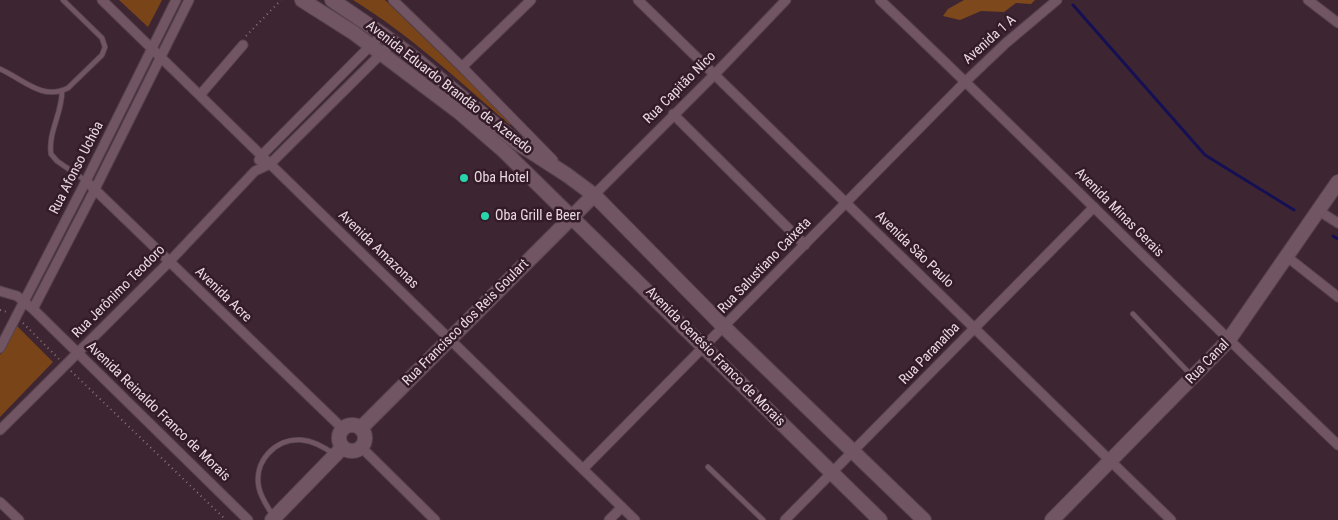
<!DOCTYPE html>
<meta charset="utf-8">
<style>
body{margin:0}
canvas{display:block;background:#3d2532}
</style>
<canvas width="1338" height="520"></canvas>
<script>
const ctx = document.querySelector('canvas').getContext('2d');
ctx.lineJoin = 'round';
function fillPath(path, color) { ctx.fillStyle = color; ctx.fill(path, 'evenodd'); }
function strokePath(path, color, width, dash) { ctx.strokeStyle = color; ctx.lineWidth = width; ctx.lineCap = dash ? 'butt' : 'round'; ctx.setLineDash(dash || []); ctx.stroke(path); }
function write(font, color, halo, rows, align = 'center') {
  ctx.font = font + ' "Roboto Condensed",sans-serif'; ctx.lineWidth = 5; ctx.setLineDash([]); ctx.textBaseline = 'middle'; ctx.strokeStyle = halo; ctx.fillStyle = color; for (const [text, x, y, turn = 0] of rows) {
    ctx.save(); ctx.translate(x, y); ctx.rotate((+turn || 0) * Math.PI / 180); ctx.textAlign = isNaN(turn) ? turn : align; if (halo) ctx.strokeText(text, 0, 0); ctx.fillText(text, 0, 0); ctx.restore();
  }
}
const green = new Path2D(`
 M119,0H162L148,27Z
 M353,0H385L512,123L510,125C460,82 410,35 353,0Z
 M15,324L53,362L0,417V355Z`);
const forest = new Path2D(`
 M964,0H1035L1031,4L1016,3L1004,12L981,11L960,20L943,16L948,9Z`);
const stream = new Path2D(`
 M1073,5L1205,155L1294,210
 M1333,236L1338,239`);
const path = new Path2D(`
 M246,36L281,0
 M0,310L7,312
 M23,323L59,359
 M71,371L226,520`);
const lane = new Path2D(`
 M0,69C23,79 42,101 68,88L102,55L105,47L102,38L63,0
 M62,91C62,114 48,132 51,154L57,161L86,181
 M1133,314L1191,375
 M708,467L763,520
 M273,516C268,507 261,498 259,488C253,462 275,438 302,440C314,441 324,447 334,454`);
const street = new Path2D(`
 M102,0L635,520
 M393,0L462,67L553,160
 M638,0L1171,520
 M880,0C1035,147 1184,298 1338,445
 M1308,0L1338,23
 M462,67L531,0
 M200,95L243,45
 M673,114L805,245
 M259,160L261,156L382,34
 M86,181L342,428
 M594,195L715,74L786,0
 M1319,211L1338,223
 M1286,256L1338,297
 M0,291L17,296L33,309L248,520
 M33,309L95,189L189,0
 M0,348L86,181L176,0
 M0,430L169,262L255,171L270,164L393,42
 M361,447L435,520
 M583,469L966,81L1006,43L1057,0
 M0,502L19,520
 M609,520L622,507
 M785,520L1094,207`);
const secondary = new Path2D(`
 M302,0L354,33L459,112L504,151L880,520
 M332,0L382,34L413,57L516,142L567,175L594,195L724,327L924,520
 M339 438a13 13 0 1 1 26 0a13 13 0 1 1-26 0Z
 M361,428L594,195
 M272,520L342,448
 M1052,520L1228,341L1338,182`);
const markers = [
 [464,178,5,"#29d5ad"],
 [485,216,5,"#29d5ad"]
];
const streetNames = [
 ["Avenida 1 A",990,40,-42],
 ["Avenida Eduardo Brandão de Azeredo",449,88,38],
 ["Rua Capitão Nico",680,88,-45],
 ["Rua Afonso Uchôa",77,168,-63],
 ["Avenida Minas Gerais",1119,213,45],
 ["Avenida Amazonas",378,250,44],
 ["Avenida São Paulo",914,250,44],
 ["Rua Salustiano Caixeta",765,266,-46],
 ["Rua Jerônimo Teodoro",119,292,-45],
 ["Avenida Acre",223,295,44],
 ["Rua Francisco dos Reis Goulart",466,323,-45],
 ["Rua Paranaíba",930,354,-46],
 ["Avenida Genésio Franco de Morais",715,357,45],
 ["Rua Canal",1208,362,-46],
 ["Avenida Reinaldo Franco de Morais",158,412,44]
];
const poiNames = [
 ["Oba Hotel",474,178],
 ["Oba Grill e Beer",495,216]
];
fillPath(green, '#784418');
fillPath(forest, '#7e481d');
strokePath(stream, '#151053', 3);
strokePath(lane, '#57424e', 6);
strokePath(street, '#57424e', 11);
strokePath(secondary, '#57424e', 16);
strokePath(path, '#86717c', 2, [1, 4]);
strokePath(lane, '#715563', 4.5);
strokePath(street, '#715563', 9);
strokePath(secondary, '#715563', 14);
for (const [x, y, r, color] of markers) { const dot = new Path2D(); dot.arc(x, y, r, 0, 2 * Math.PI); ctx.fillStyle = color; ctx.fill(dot); strokePath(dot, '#331b28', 2); }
write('14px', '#ebdae2', '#331b28', streetNames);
write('14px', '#ebdae2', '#331b28', poiNames, 'left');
</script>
